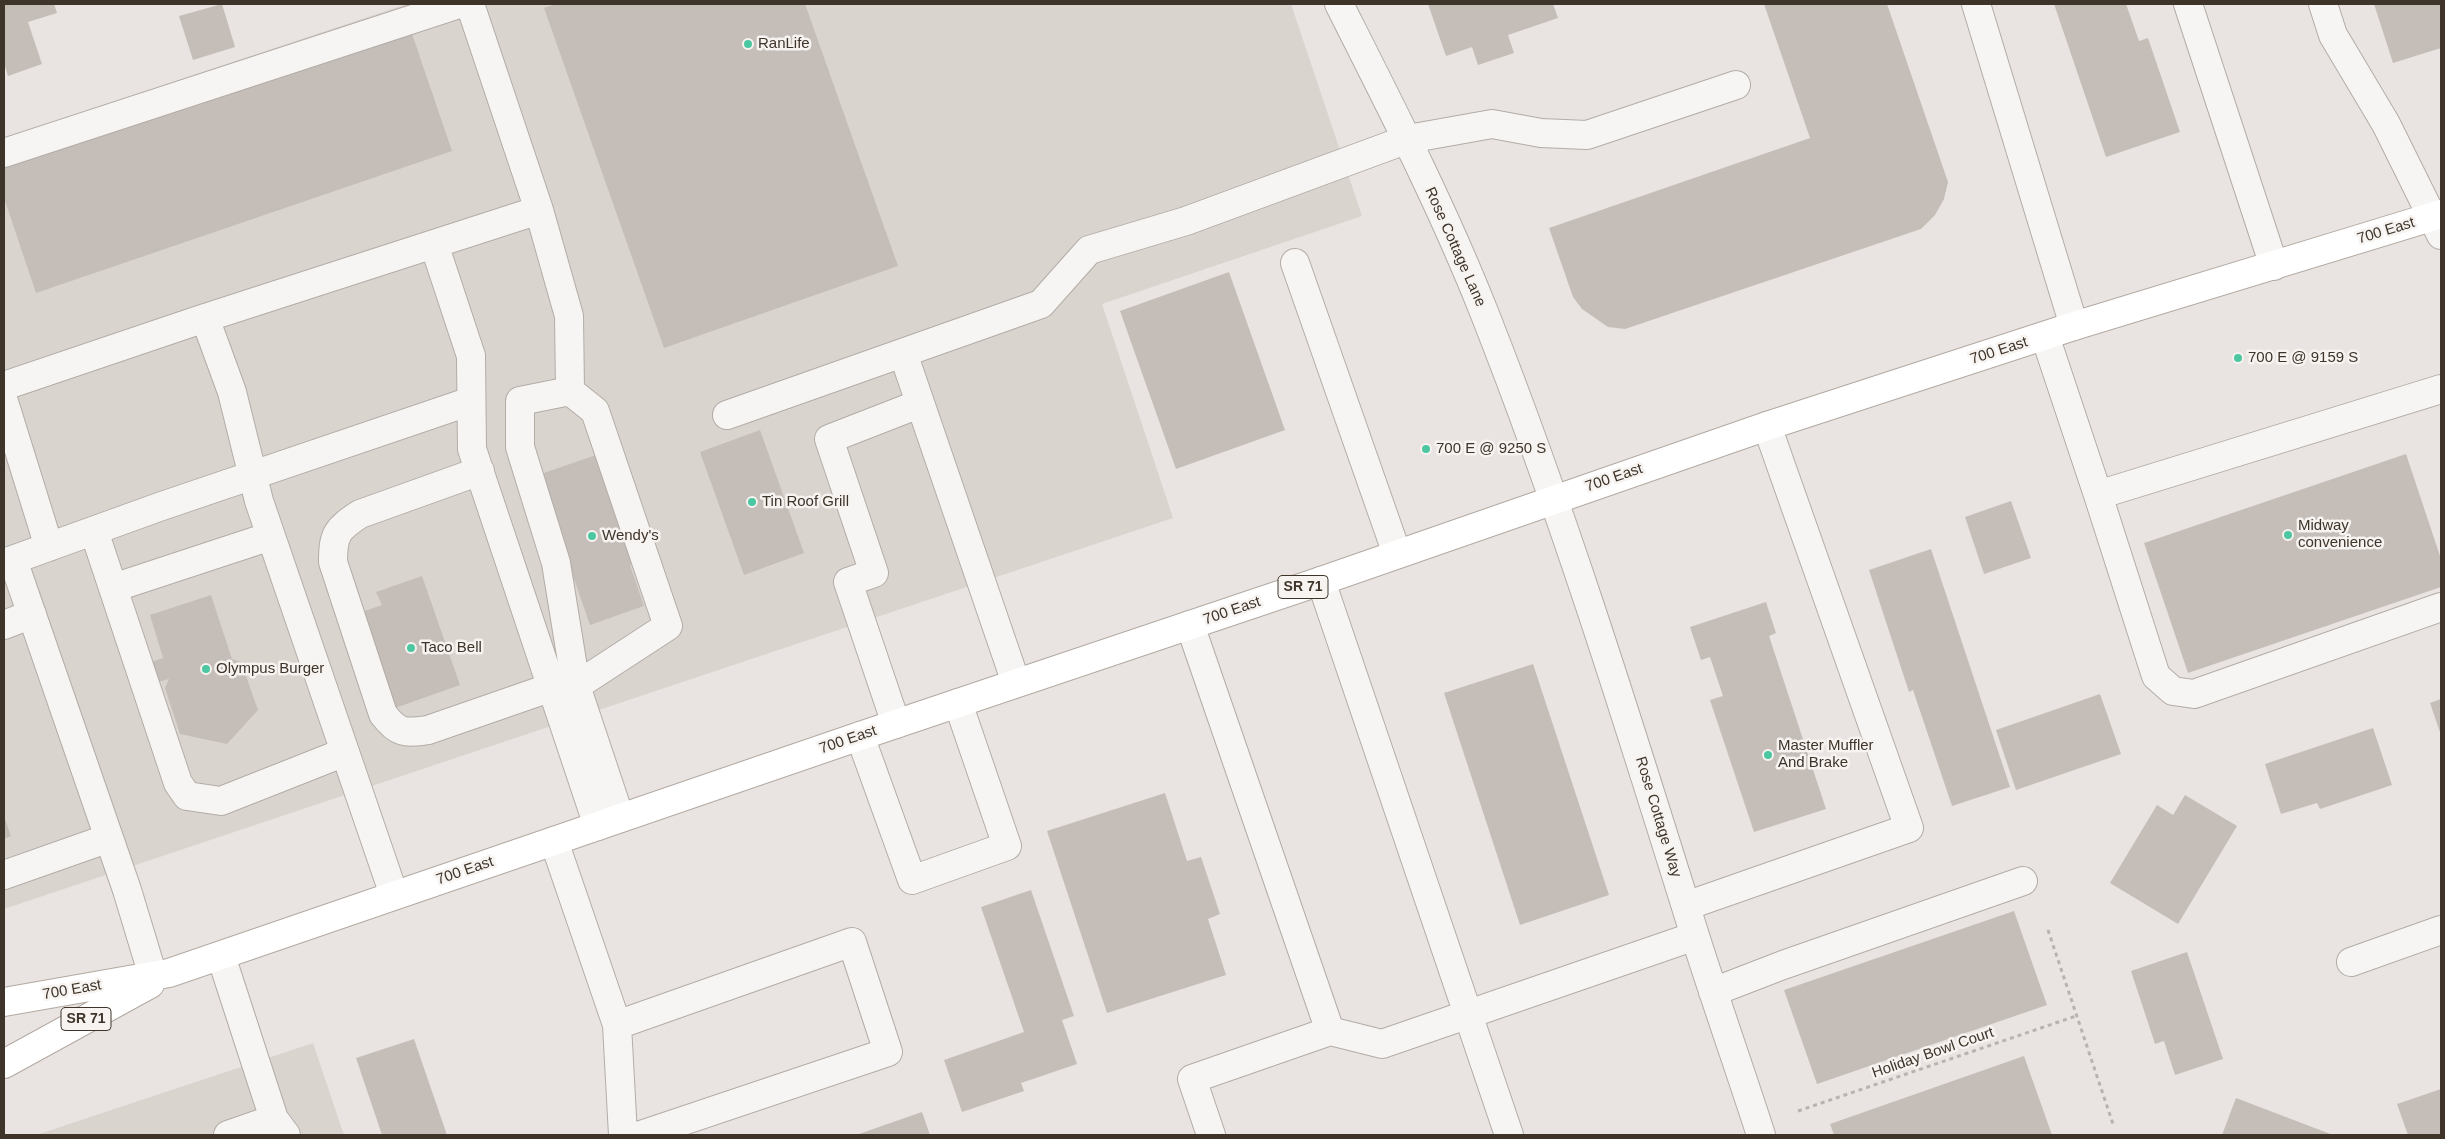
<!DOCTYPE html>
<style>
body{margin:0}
#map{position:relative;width:2445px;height:1139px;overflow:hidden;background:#e9e4e1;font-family:Helvetica,sans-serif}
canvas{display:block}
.frame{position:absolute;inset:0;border:5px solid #3f342a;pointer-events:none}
</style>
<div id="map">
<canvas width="2445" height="1139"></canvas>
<div class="frame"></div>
</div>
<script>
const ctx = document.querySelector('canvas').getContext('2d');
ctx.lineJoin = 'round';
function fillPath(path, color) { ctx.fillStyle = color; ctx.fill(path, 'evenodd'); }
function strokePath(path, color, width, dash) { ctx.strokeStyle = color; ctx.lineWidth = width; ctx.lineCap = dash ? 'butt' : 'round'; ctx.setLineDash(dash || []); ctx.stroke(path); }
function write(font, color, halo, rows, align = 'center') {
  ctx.font = font + ' Helvetica,sans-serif'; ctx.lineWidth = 5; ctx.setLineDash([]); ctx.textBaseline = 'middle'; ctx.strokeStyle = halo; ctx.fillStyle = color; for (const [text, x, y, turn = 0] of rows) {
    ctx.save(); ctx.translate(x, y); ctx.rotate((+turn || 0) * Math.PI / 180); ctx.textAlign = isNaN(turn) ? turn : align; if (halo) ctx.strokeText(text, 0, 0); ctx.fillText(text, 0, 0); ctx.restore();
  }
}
const built = new Path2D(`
 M407,4H1291L1362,216L1102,304L1173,518L4,909V138Z
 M313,1043L344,1135H36Z`);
const building = new Path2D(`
 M4,4H54L57,13L28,22L42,64L8,76L4,63Z
 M222,4L235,47L193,60L179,16Z
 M556,4H805L898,266L664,348L544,8Z
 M1428,4H1553L1558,18L1508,35L1514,53L1478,65L1472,47L1446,56Z
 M1764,4H1887L1948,182L1944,199L1935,215L1921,229L1625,329L1608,327L1582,309L1573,297L1549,228L1810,138Z
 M2054,4H2126L2139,41L2148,38L2180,132L2106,157Z
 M2374,4H2441V48L2393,63Z
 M409,25L452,151L36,293L4,198V163Z
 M1229,272L1285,430L1176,469L1120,311Z
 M760,430L804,553L744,575L700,452Z
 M2406,454L2441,559V587L2188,673L2144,543Z
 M596,455L633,563L630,565L644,606L590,625L538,475Z
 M2011,501L2031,558L1984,574L1965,517Z
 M1931,549L2010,787L1952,806L1913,690L1909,692L1869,570Z
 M422,576L460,685L395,708L362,612L382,605L376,592Z
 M211,595L232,659L241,662L258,710L227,744L180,734L165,688L169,679L158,682L152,662L163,658L150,615Z
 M1766,602L1776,633L1769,636L1826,809L1754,832L1710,700L1723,696L1710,657L1701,660L1690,627Z
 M1533,664L1609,895L1520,925L1444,693Z
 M2100,694L2121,754L2016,790L1996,730Z
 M2441,699V735L2430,703Z
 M2373,728L2392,785L2320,809L2317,803L2281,814L2265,764Z
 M1165,793L1187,861L1201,857L1220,914L1208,919L1226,975L1107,1013L1047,831Z
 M2185,795L2237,826L2178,924L2110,883L2157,805L2173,815Z
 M4,816L11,836L4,839Z
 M1031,890L1074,1016L1062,1020L1077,1064L1021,1083L1024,1091L962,1112L944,1060L1024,1032L981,907Z
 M2014,911L2047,1005L1817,1084L1784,990Z
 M2187,952L2223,1059L2175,1075L2164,1041L2155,1044L2131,971Z
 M414,1039L447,1135H382L356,1058Z
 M2024,1056L2052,1135H1834L1830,1124Z
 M2441,1089V1135H2408L2397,1104Z
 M2236,1098L2333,1135H2222Z
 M922,1112L930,1135H856Z`);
const path = new Path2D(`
 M2048,930L2114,1127
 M1798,1111L2076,1016`);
const minor = new Path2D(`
 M1339,4C1390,105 1442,206 1484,312C1565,517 1630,728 1696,939C1717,1005 1740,1070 1761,1135
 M1976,4L2074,326
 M2188,4L2274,266
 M2323,4L2333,35L2386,124L2441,235
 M4,153L459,4
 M539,210L569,316L570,391
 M434,244L471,356L472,449L598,826
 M1295,263L1397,554
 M2045,336L2098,495
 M903,353L1016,683
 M4,386L205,318
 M2441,389L2098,495L2156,676L2173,691L2194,694L2441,607
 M4,402L49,547
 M727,415L1041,304L1089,250L1186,221L1408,139L1492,124L1541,133L1587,135L1736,85
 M480,471L360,514C337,529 333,534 333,562L383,714C398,734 405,733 428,730L552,687
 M94,531L178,783L187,796L221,801L345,752
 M13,560L127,890L153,976
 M4,563L159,507L471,401
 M1321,581L1509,1135
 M113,588L271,536
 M4,625L32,614
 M1190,625L1330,1031L1192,1079L1211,1135
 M576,686L668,626L595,411L570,391L520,401V447L556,563L576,686L620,818
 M896,724L848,582L874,573L829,439L919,404
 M860,736L912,880L1007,846L958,703
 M554,841L617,1025L623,1135
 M4,875L109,838
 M394,895L259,501L232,392L205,318L539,210L470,4
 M1686,906L1909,828L1767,426
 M221,956L274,1119
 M2351,962L2441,930
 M1713,992L1783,965L2023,881
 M617,1025L852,942L888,1052L641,1135
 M1330,1031L1382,1044L1695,936
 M228,1135L274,1119L286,1135`);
const major = new Path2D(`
 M4,1002L169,973L860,736L1321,581L1767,426L2074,326L2441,214
 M4,1064L150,984`);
const markers = [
 [748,44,5,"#4dc6a2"],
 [2238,358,5,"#4dc6a2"],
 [1426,449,5,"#4dc6a2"],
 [752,502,5,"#4dc6a2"],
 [2288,535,5,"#4dc6a2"],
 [592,536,5,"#4dc6a2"],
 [411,648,5,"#4dc6a2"],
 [206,669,5,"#4dc6a2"],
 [1768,755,5,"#4dc6a2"]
];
const shields = [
 [1303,587,50],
 [86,1019,50]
];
const shieldNames = [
 ["SR 71",1303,587],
 ["SR 71",86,1019]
];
const poiNames = [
 ["RanLife",758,44],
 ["700 E @ 9159 S",2248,358],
 ["700 E @ 9250 S",1436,449],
 ["Tin Roof Grill",762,502],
 ["Midway",2298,526],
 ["convenience",2298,543],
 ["Wendy's",602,536],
 ["Taco Bell",421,648],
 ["Olympus Burger",216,669],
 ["Master Muffler",1778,746],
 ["And Brake",1778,763]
];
const streetNames = [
 ["700 East",2386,231,-17],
 ["Rose Cottage Lane",1455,247,66],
 ["700 East",1999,351,-18],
 ["700 East",1614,478,-19],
 ["700 East",1232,611,-19],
 ["700 East",848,740,-19],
 ["Rose Cottage Way",1658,817,73],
 ["700 East",465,871,-19],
 ["700 East",72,990,-10],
 ["Holiday Bowl Court",1933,1053,-19]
];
fillPath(built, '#dad4cf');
fillPath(building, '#c5beb8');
strokePath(minor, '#b3aca6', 30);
strokePath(major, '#b3a9a1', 30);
strokePath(path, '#b8b3af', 3, [4, 4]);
strokePath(minor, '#f7f5f3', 28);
strokePath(major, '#fff', 28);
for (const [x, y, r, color] of markers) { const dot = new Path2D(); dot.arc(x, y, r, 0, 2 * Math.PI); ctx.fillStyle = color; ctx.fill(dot); strokePath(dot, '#f6f3f0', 2); }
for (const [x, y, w] of shields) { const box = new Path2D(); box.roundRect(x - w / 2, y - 11.5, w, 23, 4); ctx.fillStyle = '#f6f3f0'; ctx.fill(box); strokePath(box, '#3f342a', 1); }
write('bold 14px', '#3f342a', null, shieldNames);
write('15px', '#3f342a', '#f6f3f0', poiNames, 'left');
write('15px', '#3f342a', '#f6f3f0', streetNames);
</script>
